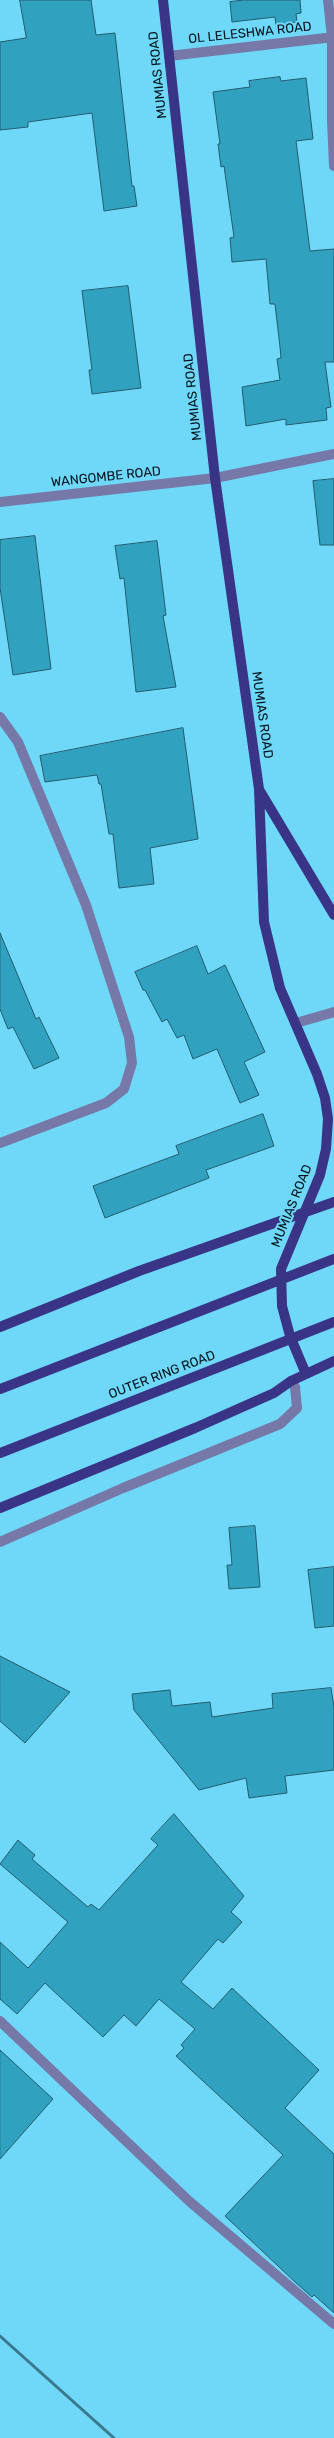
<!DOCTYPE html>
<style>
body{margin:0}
canvas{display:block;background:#6fd7f8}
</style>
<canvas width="334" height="2438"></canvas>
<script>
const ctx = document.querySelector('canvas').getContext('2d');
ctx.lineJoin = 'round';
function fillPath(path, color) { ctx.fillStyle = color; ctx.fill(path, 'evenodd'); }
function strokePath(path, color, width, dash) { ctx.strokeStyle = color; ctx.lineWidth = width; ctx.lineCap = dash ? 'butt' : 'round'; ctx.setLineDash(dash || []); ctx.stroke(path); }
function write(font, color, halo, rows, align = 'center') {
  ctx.font = font + ' Rubik,sans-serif'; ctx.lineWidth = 4; ctx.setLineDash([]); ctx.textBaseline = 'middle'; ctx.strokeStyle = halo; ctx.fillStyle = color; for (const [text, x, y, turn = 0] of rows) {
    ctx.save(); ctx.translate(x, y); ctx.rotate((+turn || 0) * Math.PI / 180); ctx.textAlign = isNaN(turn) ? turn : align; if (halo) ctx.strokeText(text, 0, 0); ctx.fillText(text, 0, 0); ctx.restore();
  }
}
const building = new Path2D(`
 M20,0H91L96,35L115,33L132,186H134L137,206L104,211L92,113L28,122V127L0,130V42L26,38Z
 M244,0H300L301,13L296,14L297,22L276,25L275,17L232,22L230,2Z
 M280,77L281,81L306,78L313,139L296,141L310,251L334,249V362H325L331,407L326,408L327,420L286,425V419L246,426L242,387L280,380L277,359L281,358L280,347L275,304H270L266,259L232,262L230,238L234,237L224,166L221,167L218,144H220L213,92L250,87L249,81Z
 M128,286L141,388L92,394L89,370H92L82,291Z
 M334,479V545H320L313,481Z
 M35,536L51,669L13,675L0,588V540Z
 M157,541L166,615L163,616L176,687L136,692L124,578L120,579L115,546Z
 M183,728L198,839L150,848L154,884L119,888L113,834H109L101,784H99L97,775L45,782L40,756Z
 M0,933L36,1019L39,1017L59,1058L34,1069L13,1027L8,1029L0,1009Z
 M197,946L208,974L225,965L265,1052L244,1062L259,1095L240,1103L217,1049L193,1059L184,1035L177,1038L167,1019L162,1022L145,990H143L135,972Z
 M263,1114L274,1146L206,1170L209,1178L105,1218L93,1186L179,1154L176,1146Z
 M255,1526L260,1587L229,1589L227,1565H232L229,1528Z
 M334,1567V1626L315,1628L308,1570Z
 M0,1656L70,1692L25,1743L0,1721Z
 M331,1688L334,1707V1770L285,1776L287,1793L249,1798L246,1778L199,1790L134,1710L132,1694L170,1690L172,1706L210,1702L212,1717L273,1708L272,1694Z
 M174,1814L244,1896L231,1912L242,1922L223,1943L218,1939L181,1982L213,2009L232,1988L319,2070L285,2108L334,2154V2313L314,2295L312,2297L295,2282L225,2216L283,2155L176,2056L184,2048L181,2045L195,2029L159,1999L136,2026L124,2015L103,2037L45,1983L17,2014L0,1999V1942L28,1968L68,1922L0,1864L18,1840L35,1855L32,1859L88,1907L91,1904L99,1910L158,1845L151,1839Z
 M0,2050L53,2099L0,2159Z`);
const minor = new Path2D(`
 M328,0L332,37V121L334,120
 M169,56L334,37
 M332,121L334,166
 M0,502L215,478L334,454
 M0,717L18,742L86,905L129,1037L132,1063L124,1089L106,1103L0,1143
 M296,1023L334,1012
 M0,1542L123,1488L280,1424L297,1408L295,1387L291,1381
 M0,2021L189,2201L334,2324`);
const major = new Path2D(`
 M163,0L215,478L259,789L264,922L280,988L317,1074L325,1098L328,1119L326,1149L320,1175L281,1269L282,1306L290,1336L306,1374
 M260,791L334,915
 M0,1327L139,1271L334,1202
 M0,1508L195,1428L274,1393L291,1381L334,1361`);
const rail = new Path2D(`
 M0,2336L114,2438`);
const majorBridge = new Path2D(`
 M0,1389L334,1259
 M0,1453L334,1322`);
const streetNames = [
 ["OL LELESHWA ROAD",250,33,-6],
 ["MUMIAS ROAD",158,75,-96],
 ["MUMIAS ROAD",193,397,-96],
 ["WANGOMBE ROAD",106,477,-6],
 ["MUMIAS ROAD",262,715,82],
 ["MUMIAS ROAD",292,1206,-68],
 ["OUTER RING ROAD",162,1375,-21]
];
fillPath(building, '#31a1c0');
strokePath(building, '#245c6d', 1);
strokePath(minor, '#7679a7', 10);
strokePath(major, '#393485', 10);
strokePath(rail, '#3a798e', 3);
strokePath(majorBridge, '#393485', 10);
write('13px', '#001219', '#6fd7f8', streetNames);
</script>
